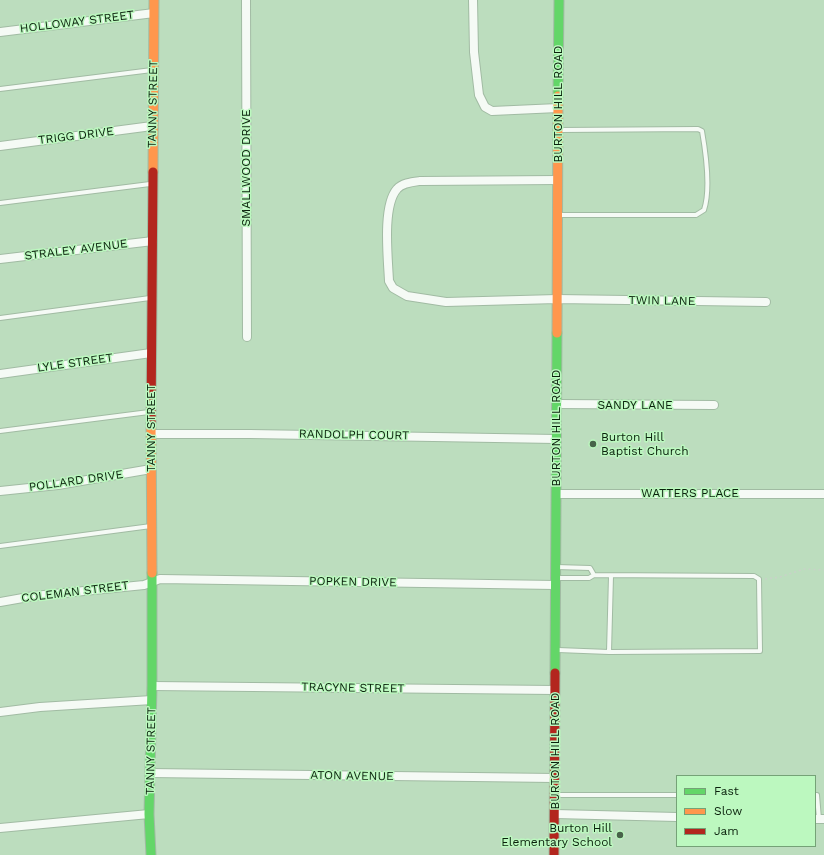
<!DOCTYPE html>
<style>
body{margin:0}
#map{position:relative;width:824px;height:855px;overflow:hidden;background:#bcddbe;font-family:"Work Sans",sans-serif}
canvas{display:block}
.legend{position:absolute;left:676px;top:775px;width:140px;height:72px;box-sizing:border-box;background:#bcf8bf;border:1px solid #75a277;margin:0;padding:5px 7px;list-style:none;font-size:12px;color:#0a210c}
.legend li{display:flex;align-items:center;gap:8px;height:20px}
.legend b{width:20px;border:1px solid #75a277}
</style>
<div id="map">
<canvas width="824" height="855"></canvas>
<ul class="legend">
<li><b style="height:5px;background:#63d668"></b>Fast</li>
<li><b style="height:5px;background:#ff974d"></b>Slow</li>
<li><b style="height:5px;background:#b3261e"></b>Jam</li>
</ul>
</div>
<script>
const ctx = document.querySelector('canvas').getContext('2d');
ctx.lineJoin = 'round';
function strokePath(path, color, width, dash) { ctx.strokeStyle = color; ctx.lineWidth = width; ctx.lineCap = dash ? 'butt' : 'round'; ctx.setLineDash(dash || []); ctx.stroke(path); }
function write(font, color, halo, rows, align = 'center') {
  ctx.font = font + ' "Work Sans",sans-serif'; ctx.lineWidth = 3; ctx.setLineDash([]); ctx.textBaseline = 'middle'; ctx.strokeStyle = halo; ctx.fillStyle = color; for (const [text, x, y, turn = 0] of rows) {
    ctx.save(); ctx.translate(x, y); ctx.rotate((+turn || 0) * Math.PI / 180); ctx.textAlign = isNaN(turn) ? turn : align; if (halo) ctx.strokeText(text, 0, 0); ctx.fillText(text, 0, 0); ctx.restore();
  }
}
const path = new Path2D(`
 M765,579L780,577L804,569L824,570`);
const lane = new Path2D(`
 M0,89L152,70
 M0,203L150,184
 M560,215H696L704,210C711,189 706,154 702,131L698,129L560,130
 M0,318L150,298
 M0,431L149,412
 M0,546L151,526
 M556,567L590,568L594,575
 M558,578H589L594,575L754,576L759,579L760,651L609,652L611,576
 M558,650L609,652
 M555,795H677
 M815,795H817L819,819`);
const street = new Path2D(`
 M246,0L247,337
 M473,0L474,52L479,95L485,107L492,111L558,108
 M0,32L154,13
 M0,146L152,126
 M558,180L420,181C412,182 402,183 397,189C382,206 388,258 389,281L393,288L407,296L446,302L557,299L766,302
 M0,259L153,241
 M0,374L151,353
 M557,404L714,405
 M151,434H250L556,439
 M0,491L58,485L151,469
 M556,494H824
 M0,602L34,596L144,585L160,579L555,585
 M152,686L555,690
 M0,712L40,707L152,700
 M150,773L554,778
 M555,814L677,817
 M815,819H824
 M0,828L149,814`);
const fast = new Path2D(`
 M558,96L559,0
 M555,673L557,333
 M151,855L149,814L152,686V573`);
const slow = new Path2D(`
 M153,172L154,0
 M557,333L558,96
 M151,423L152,573`);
const jam = new Path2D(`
 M151,423L153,172
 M554,855L555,673`);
const markers = [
 [593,444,4,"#48634a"],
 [620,835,4,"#48634a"]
];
const streetNames = [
 ["HOLLOWAY STREET",77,22,-7],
 ["TANNY STREET",153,104,-89],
 ["BURTON HILL ROAD",558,104,-90],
 ["TRIGG DRIVE",76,136,-7],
 ["SMALLWOOD DRIVE",246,168,-90],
 ["STRALEY AVENUE",76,250,-7],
 ["TWIN LANE",662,301,1],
 ["LYLE STREET",75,363,-8],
 ["SANDY LANE",635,405],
 ["TANNY STREET",151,428,-90],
 ["BURTON HILL ROAD",556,428,-90],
 ["RANDOLPH COURT",354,435,1],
 ["POLLARD DRIVE",76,481,-8],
 ["WATTERS PLACE",690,493],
 ["POPKEN DRIVE",353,582,1],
 ["COLEMAN STREET",75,592,-7],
 ["TRACYNE STREET",353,688,1],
 ["TANNY STREET",151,751,-89],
 ["BURTON HILL ROAD",555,751,-90],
 ["ATON AVENUE",352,776,1]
];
const poiNames = [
 ["Burton Hill",601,437],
 ["Baptist Church",601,451],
 ["Burton Hill",612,828,"right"],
 ["Elementary School",612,842,"right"]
];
strokePath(lane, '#a1bba3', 6);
strokePath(street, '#a1bba3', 10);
strokePath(fast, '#a1bba3', 11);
strokePath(slow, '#a1bba3', 11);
strokePath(jam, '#a1bba3', 11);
strokePath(path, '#c8d2c8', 1.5, [2, 3]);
strokePath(lane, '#f5faf5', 4);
strokePath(street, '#f5faf5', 8);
strokePath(fast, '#63d668', 9);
strokePath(slow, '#ff974d', 9);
strokePath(jam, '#b3261e', 9);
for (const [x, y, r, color] of markers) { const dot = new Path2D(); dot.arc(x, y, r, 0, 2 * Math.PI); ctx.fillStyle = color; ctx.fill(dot); strokePath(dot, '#bcf8bf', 1.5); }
write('12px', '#0a210c', '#bcf8bf', streetNames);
write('12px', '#0a210c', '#bcf8bf', poiNames, 'left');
</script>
